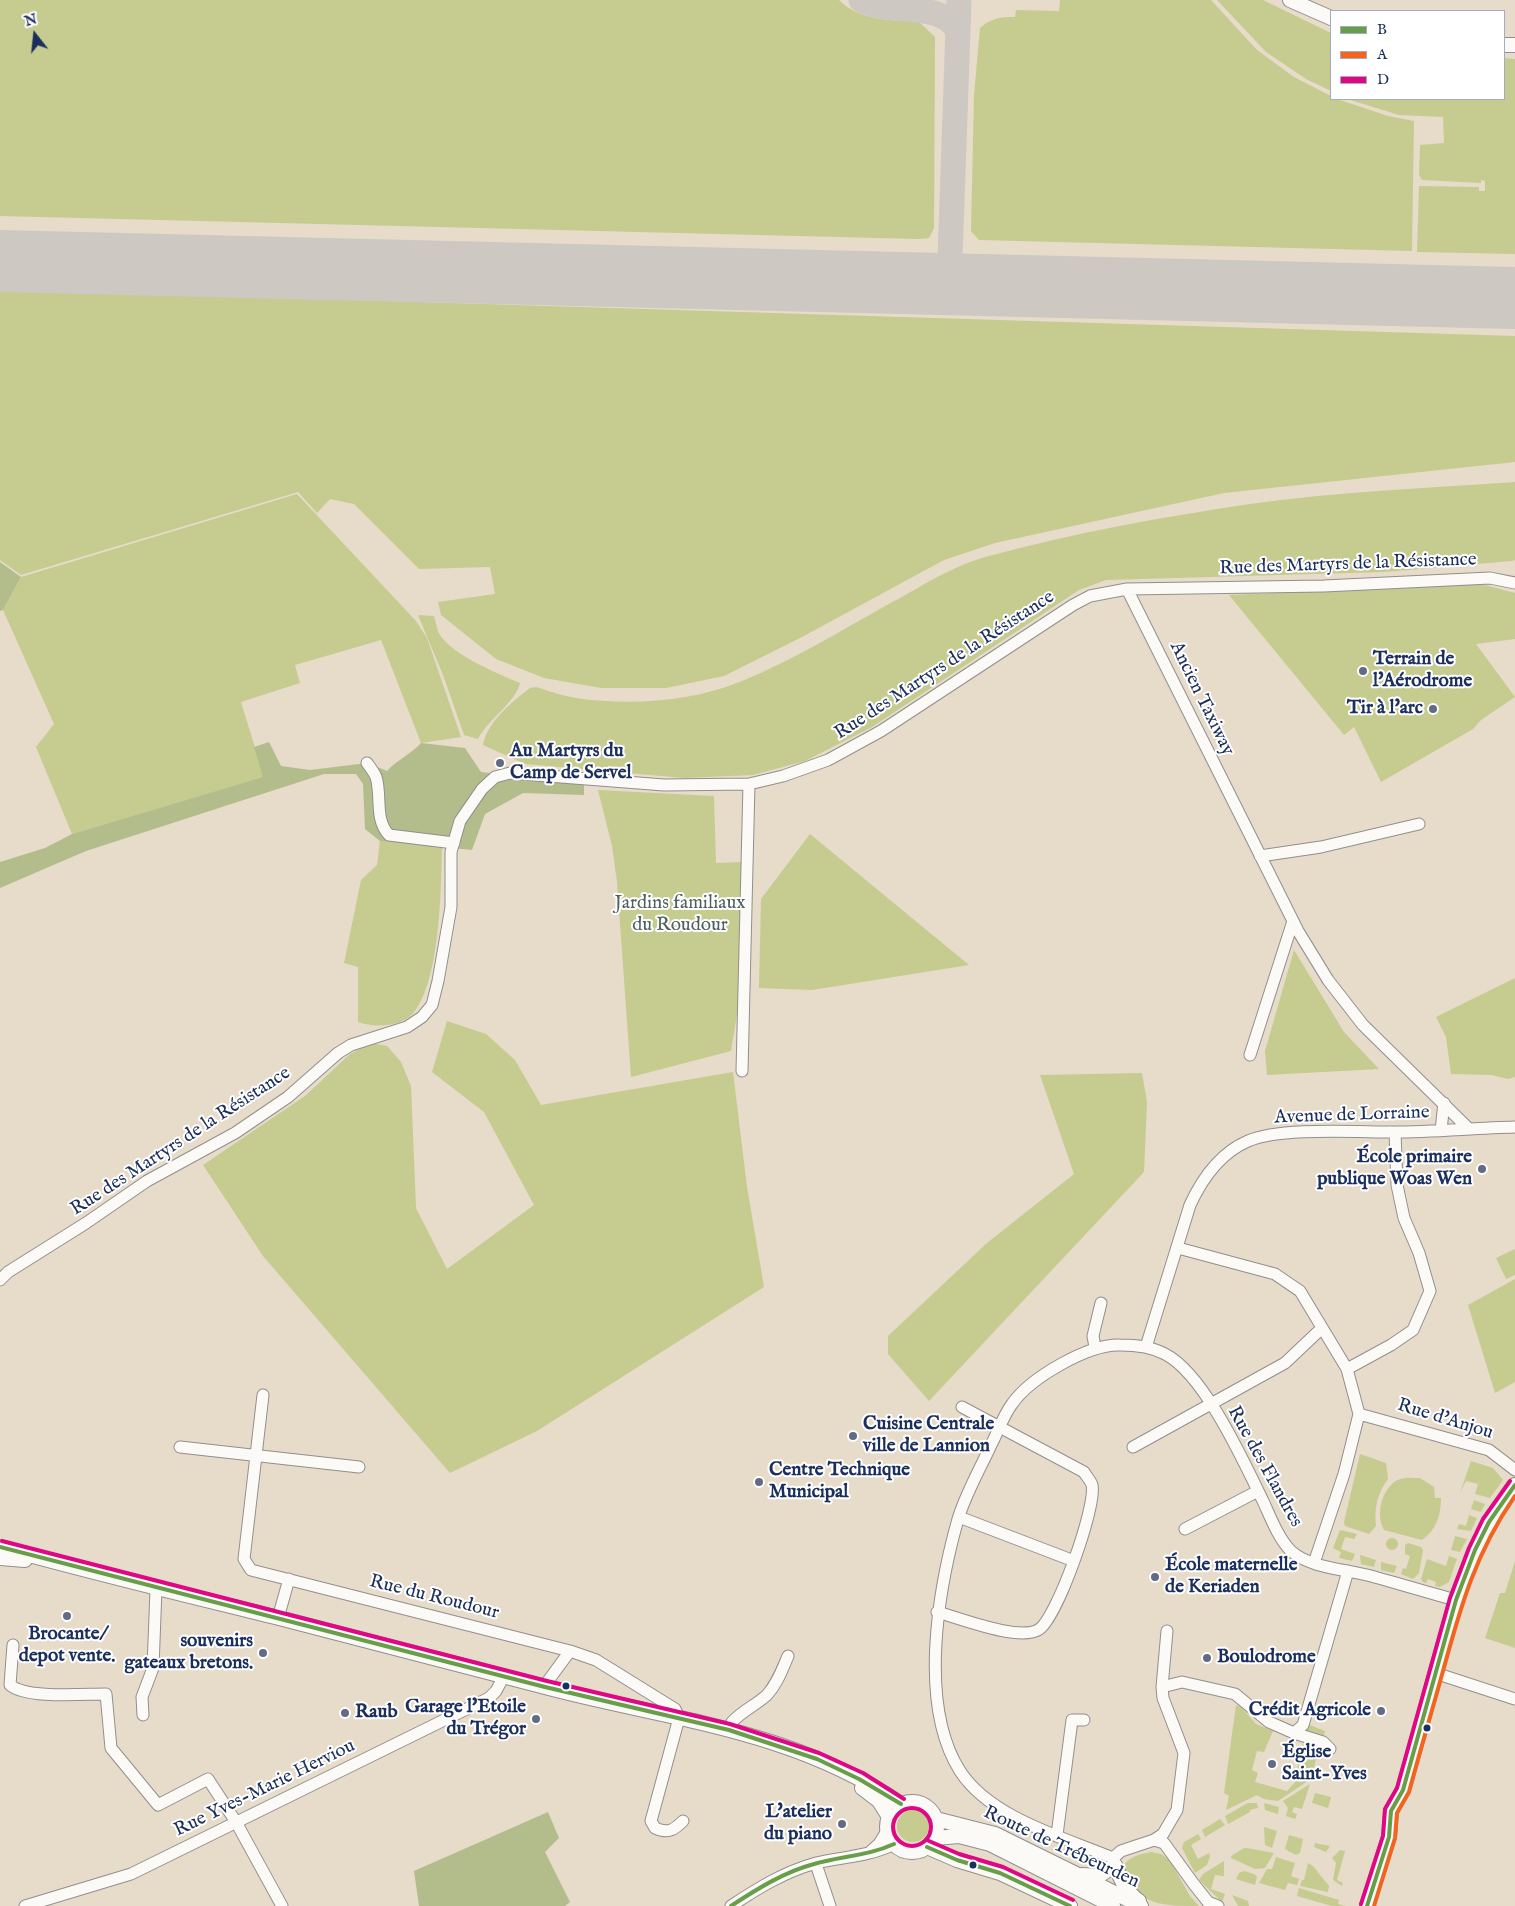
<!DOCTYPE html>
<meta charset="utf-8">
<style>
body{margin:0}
#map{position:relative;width:1515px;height:1906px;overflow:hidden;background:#e7dbca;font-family:"IM FELL English",serif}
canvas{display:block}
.legend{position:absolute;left:1330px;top:10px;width:175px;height:90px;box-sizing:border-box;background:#fff;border:1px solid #a4acbf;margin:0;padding:6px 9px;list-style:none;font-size:15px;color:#1b2f5e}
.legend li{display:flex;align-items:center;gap:10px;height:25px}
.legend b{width:25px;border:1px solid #a4acbf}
.north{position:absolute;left:10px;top:10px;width:50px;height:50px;-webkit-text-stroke:4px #fff;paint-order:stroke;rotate:344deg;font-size:14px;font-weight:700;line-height:20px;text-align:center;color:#1b2f5e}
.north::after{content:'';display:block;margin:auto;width:18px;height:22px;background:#1b2f5e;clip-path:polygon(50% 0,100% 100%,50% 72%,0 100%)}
</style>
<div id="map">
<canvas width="1515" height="1906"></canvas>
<ul class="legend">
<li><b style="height:6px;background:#679e48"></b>B</li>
<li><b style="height:6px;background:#f26521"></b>A</li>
<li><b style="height:6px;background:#e10685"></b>D</li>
</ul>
<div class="north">N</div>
</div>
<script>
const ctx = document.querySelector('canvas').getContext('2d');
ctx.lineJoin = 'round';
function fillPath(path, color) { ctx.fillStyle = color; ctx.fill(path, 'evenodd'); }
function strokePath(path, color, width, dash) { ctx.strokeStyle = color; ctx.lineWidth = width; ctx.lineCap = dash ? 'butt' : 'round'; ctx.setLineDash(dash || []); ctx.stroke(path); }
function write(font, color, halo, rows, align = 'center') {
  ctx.font = font + ' "IM FELL English",serif'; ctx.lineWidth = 4; ctx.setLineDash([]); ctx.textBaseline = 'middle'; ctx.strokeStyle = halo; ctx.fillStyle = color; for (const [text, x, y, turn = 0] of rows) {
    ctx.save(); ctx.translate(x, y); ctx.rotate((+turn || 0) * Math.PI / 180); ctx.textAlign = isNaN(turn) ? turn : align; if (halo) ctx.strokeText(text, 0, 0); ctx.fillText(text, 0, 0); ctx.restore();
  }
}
const green = new Path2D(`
 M0,0H839C858,20 892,21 918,21L935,37L934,228L929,238L918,239L0,216Z
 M1060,0H1211L1257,50L1294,77L1331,96V99H1337L1388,116L1414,121L1412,251L979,240L971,231L974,95L980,28C991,18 1001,17 1015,17L1016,10L1059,11Z
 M1217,0H1263L1331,33V91L1306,79L1266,52Z
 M1504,58L1515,59V254L1417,252L1419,186L1479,187V191H1485V181L1481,180V183L1422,180L1419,175L1420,145L1444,143L1443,117L1399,115L1347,99H1504Z
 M0,289L1515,336V462L1224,493L995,543L944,560L802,637L724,676L666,688H601L544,678L496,659L441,615L438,602L495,594L490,567L419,569L354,504L330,499L317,513L298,492L21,575L0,560Z
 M1515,482V560L1512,561L1385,572L1106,580L1079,590L872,727L805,761L753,775L684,778L525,764L483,745C487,722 513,701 530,688L536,687C549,691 563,696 576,698C629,706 692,702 742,681C792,661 840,631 887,605C921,587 951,566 989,556C1074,533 1162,517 1250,504C1337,492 1427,488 1515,482Z
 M297,494L416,621L427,638L461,737L421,743L381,640L295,665L300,683L241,702L264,777L72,834L36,747L54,724L3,610L21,577Z
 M1481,584L1515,593V639L1476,644L1515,697L1481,720L1473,729L1381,782L1354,727L1344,735L1229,595Z
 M418,615L434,616C436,622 437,631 440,635C454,656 497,673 520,683C516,702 488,719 478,739L464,735L443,675Z
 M598,790L714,796L716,863L742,862L739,1002L731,1051L631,1077L617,882L612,846Z
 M810,834L969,965L812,990L759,988L761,899Z
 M380,841L442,847C441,890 440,977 415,1011C404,1027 375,1028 358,1022V967L344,963L361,880L377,865Z
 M1294,950L1344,1032L1379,1069L1267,1075L1265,1051Z
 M1515,978V1077L1508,1079L1491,1075L1451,1074L1446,1037L1436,1017Z
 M447,1021L486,1034L515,1060L541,1105L733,1072L747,1187L764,1287L537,1431L450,1473L263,1256L203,1165L305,1096L350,1054L371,1043L387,1046L401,1062L411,1086L416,1208L447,1269L534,1205L484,1112L432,1072Z
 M1142,1073L1147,1102L1144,1172L929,1401L888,1354V1336L987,1243L1074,1174L1040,1075Z
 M1515,1249V1275L1506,1279L1496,1258Z
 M1515,1279V1382L1495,1393L1468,1305Z
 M1360,1454L1386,1463L1388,1479C1377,1494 1374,1508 1376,1526L1369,1534L1345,1526L1344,1522Z
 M1471,1461L1493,1468L1503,1480L1490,1498L1475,1494L1478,1484L1466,1481L1460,1493Z
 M1420,1478L1434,1487L1435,1498H1441C1441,1516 1436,1530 1422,1540L1384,1530C1375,1514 1382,1486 1400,1479C1406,1477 1414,1478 1420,1478Z
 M1474,1500L1485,1504L1481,1512L1471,1509Z
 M1469,1515L1477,1518L1471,1531L1457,1529L1459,1524L1466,1526Z
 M1340,1530L1357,1534L1354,1539L1345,1537L1341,1549L1355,1554L1352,1561L1339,1558L1341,1552L1333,1548Z
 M1455,1536L1467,1539L1460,1552L1451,1550Z
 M1386 1544a6 6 0 1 1 12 0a6 6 0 1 1-12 0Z
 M1408,1543L1421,1547L1423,1550L1419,1573L1413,1579L1401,1574L1403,1568L1406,1569L1410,1556L1405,1554V1545Z
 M1360,1555L1376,1560L1374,1567L1361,1564Z
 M1449,1556L1457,1559L1449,1582L1440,1587L1435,1586L1436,1582L1428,1579L1426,1583L1423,1582L1421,1579L1427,1559L1446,1566Z
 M1515,1561V1648L1485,1638L1500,1593H1505Z
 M1381,1562L1397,1566L1394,1573L1381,1570Z
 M1236,1705L1241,1707L1256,1724L1273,1731L1264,1752L1257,1751L1252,1770L1258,1773L1255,1782L1287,1791L1298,1779L1308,1781L1278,1801L1264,1799L1257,1795L1226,1810L1229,1796L1224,1793Z
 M1307,1724L1325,1731L1323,1738L1309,1734L1305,1730Z
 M1304,1740L1320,1745L1312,1774L1297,1770Z
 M1310,1784L1302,1809L1294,1807L1292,1812L1297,1814L1295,1819L1286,1816L1288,1808L1283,1801Z
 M1315,1793L1331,1797L1328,1808L1312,1803Z
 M1248,1803H1257L1258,1808L1250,1810V1812L1228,1824L1225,1816Z
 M1264,1803L1279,1807L1278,1814L1265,1810Z
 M897 1826a16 16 0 1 1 32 0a16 16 0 1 1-32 0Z
 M1220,1819L1225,1825L1205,1837L1202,1830Z
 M1264,1827L1277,1831L1272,1848L1265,1845Z
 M1198,1834L1201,1839L1191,1845L1198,1859L1209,1853L1210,1857L1207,1865L1195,1873L1182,1848L1184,1842Z
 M1289,1835L1303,1839L1300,1853L1296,1855L1285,1849Z
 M1315,1843L1330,1846L1326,1852L1314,1847Z
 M1244,1848H1247L1274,1853L1265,1868L1255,1869L1231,1858V1856Z
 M1340,1850L1345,1851L1337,1880L1343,1883L1342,1886L1333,1880L1336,1863L1332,1858Z
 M1151,1852L1161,1854L1169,1859L1190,1896L1199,1906C1162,1906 1139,1906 1122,1869C1128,1856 1138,1855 1151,1852Z
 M1276,1857L1295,1863L1291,1876L1299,1879L1297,1885L1288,1883L1285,1890L1259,1883L1267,1869H1272Z
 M1224,1861V1876L1215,1875L1211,1889L1225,1894L1222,1902L1199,1880L1203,1874Z
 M1308,1863L1313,1866L1329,1886L1328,1892L1300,1886L1302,1880H1304Z
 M1244,1871L1254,1874L1257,1877L1255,1885L1236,1879L1239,1873Z
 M1299,1888L1339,1900L1338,1904L1345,1906H1332L1297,1896Z
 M1232,1895L1248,1901L1249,1906H1238Z`);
const forest = new Path2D(`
 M0,562L21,577L3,610L0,611Z
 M269,742L281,766L310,770L367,763L387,771C397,760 411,754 421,743L465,748L481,772L584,784V795L523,793L485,814L472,850L380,841L365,829L363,784L356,774H324L86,851L0,888V862L45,848L72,834L263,777L254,747Z
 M548,1812L559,1838L545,1852L570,1902L565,1906H419L414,1871Z`);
const taxiway = new Path2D(`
 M861,0C894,16 941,0 958,31
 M950,259L961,278L977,286
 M921,285C937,282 945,275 950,259L959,0`);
const runway = new Path2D(`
 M0,261L1515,298`);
const minor = new Path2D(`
 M1127,589L1298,931L1328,980L1363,1025L1468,1128
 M367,763C370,767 374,772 376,777C382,796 374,819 389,835L454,843
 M1260,856L1321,847L1419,824
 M1250,1055L1293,921
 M742,1071L749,784
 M1441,1130L1444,1103
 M1178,1248L1275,1274L1300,1291L1347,1369L1359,1414L1344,1474L1314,1563
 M0,1280L8,1272L86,1223L147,1181L235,1133L288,1097L338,1053L351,1045L407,1027L422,1017L432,1005L438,981L451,907V852L460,821L482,789L495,777L510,773L664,785L749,784L783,776L828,760L881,731L1073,605L1090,596L1127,589L1324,586L1490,578L1515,583
 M1095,1347L1093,1336L1101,1303
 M1146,1347L1190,1205C1202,1179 1220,1153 1248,1141C1280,1127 1356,1132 1393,1132C1433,1132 1474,1128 1515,1127
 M1347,1369L1391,1345L1413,1330L1430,1291L1419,1253L1404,1218L1397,1185L1395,1132
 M263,1395L244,1559L251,1570L570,1651L596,1660L675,1709L679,1718L651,1821L655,1828C668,1834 674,1830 683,1821
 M1359,1414L1489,1450L1515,1470
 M180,1447L359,1467
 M1133,1447L1285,1363L1322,1328
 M959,1517L1074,1561
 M1185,1529L1258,1491
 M937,1612C960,1618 1017,1641 1038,1630C1056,1621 1097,1506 1092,1485C1091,1481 1086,1476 1084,1472L962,1407
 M278,1618L289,1579
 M13,1645L10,1685C27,1699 83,1694 106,1694L111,1748L158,1805L208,1779L236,1822L282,1906
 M1435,1673L1515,1699
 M1162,1687L1167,1631
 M546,1688L548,1681L570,1651
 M143,1715L142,1697L153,1668L156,1589
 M732,1730V1722C742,1711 756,1705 767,1695C777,1684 782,1670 788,1656
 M1294,1733L1323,1742L1330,1749
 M1057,1835L1072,1720H1084
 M1154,1840L1163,1834L1177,1810L1184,1753L1163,1698L1162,1687L1182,1682L1235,1694L1269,1722L1294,1733L1303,1725L1348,1571
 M871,1851L879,1844L887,1831
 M1113,1858C1065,1838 990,1818 960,1771C918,1705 938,1590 958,1519C966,1493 980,1469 991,1445C998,1432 1003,1416 1012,1404C1030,1378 1088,1344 1120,1345C1134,1345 1152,1347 1165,1354C1204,1374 1243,1460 1263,1501C1270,1516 1278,1538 1291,1551C1310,1568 1344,1569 1367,1575C1397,1583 1426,1592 1456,1600
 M1113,1858L1121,1851L1154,1840L1164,1843L1193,1883L1208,1902L1218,1906
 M816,1864L830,1906
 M25,1906L131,1874L489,1698L496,1691L504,1676
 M731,1906C758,1888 784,1872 816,1863C842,1857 871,1856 894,1844`);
const major = new Path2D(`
 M1290,0L1331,18
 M1504,45H1515
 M0,1547C93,1573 186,1595 279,1618C368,1641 456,1664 545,1687C669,1720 792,1729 901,1804
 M0,1558L25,1560
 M862,1788L879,1801L889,1817
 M887 1827a25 25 0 1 1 50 0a25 25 0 1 1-50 0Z
 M936,1819L995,1834L1141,1906
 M935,1838L959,1836L990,1844L1113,1906
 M927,1847L957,1860L1000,1873L1070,1906
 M1082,1875L1099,1876L1115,1865C1121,1880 1126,1892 1139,1901
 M1367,1906L1389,1837L1391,1811L1403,1790L1456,1600L1475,1550L1489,1522L1515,1485`);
const bus1 = new Path2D(`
 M0,1547L545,1687L729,1730L817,1759L859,1779L901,1804
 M927,1847L957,1860L1000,1873L1070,1906
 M731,1906C757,1889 784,1872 814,1864C841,1856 868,1856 894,1844
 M1367,1906L1389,1837L1391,1811L1403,1790L1456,1600L1475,1550L1489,1522L1515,1485`);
const bus2 = new Path2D(`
 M1374,1906L1395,1838L1397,1813L1409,1792C1420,1751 1432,1711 1443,1671C1461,1605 1476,1552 1515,1496`);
const bus3 = new Path2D(`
 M2,1541L547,1681L730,1724L819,1753L863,1773L904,1799
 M893 1827a19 19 0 1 1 38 0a19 19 0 1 1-38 0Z
 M929,1841L959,1854L1003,1867L1073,1900
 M1361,1904L1383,1836L1385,1809L1397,1788L1450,1598L1469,1548L1483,1519L1510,1481`);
const markers = [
 [1363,671,5,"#626b84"],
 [1433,709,5,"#626b84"],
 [500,763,5,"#626b84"],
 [1482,1169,5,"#626b84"],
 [853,1436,5,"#626b84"],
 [759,1482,5,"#626b84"],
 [1155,1577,5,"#626b84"],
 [67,1616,5,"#626b84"],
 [263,1653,5,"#626b84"],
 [1207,1658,5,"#626b84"],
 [566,1686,4.5,"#1b2f5e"],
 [1381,1711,5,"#626b84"],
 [345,1713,5,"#626b84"],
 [536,1719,5,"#626b84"],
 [1427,1728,4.5,"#1b2f5e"],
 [1272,1764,5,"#626b84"],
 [842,1824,5,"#626b84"],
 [973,1865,4.5,"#1b2f5e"]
];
const streetNames = [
 ["Rue des Martyrs de la Résistance",1348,565,-2],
 ["Rue des Martyrs de la Résistance",945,666,-33],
 ["Ancien Taxiway",1201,699,64],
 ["Avenue de Lorraine",1352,1116,-2],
 ["Rue des Martyrs de la Résistance",181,1142,-33],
 ["Rue d'Anjou",1445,1420,17],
 ["Rue des Flandres",1264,1467,61],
 ["Rue du Roudour",434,1598,14],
 ["Rue Yves-Marie Herviou",265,1789,-26],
 ["Route de Trébeurden",1061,1848,25]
];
const poiNames = [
 ["Terrain de",1373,660],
 ["l'Aérodrome",1373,682],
 ["Tir à l'arc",1423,709,"right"],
 ["Au Martyrs du",510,752],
 ["Camp de Servel",510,774],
 ["École primaire",1472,1158,"right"],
 ["publique Woas Wen",1472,1180,"right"],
 ["Cuisine Centrale",863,1425],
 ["ville de Lannion",863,1447],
 ["Centre Technique",769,1471],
 ["Municipal",769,1493],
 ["École maternelle",1165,1566],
 ["de Keriaden",1165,1588],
 ["Brocante/",67,1635,"center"],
 ["depot vente.",67,1657,"center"],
 ["souvenirs",253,1642,"right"],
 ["gateaux bretons.",253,1664,"right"],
 ["Boulodrome",1217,1658],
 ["Garage l'Etoile",526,1708,"right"],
 ["du Trégor",526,1730,"right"],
 ["Crédit Agricole",1371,1711,"right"],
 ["Raub",355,1713],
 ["Église",1282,1753],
 ["Saint-Yves",1282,1775],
 ["L'atelier",832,1813,"right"],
 ["du piano",832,1835,"right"]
];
const parkNames = [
 ["Jardins familiaux",680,904],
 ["du Roudour",680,926]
];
fillPath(green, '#c6cb90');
fillPath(forest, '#b3bd8b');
strokePath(taxiway, '#cec8c2', 25);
strokePath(runway, '#cec8c2', 62);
strokePath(minor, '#918f8e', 13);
strokePath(major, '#918f8e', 16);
strokePath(minor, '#fbfaf7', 11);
strokePath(major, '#fbfaf7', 14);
strokePath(bus1, '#679e48', 4);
strokePath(bus2, '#f26521', 4);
strokePath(bus3, '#e10685', 4);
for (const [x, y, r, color] of markers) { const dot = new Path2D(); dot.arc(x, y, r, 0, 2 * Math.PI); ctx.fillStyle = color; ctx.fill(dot); strokePath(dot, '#fff', 2); }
write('19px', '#1b2f5e', '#fff', streetNames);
write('bold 19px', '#1b2f5e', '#fff', poiNames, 'left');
write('19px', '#4d615f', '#fff', parkNames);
</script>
